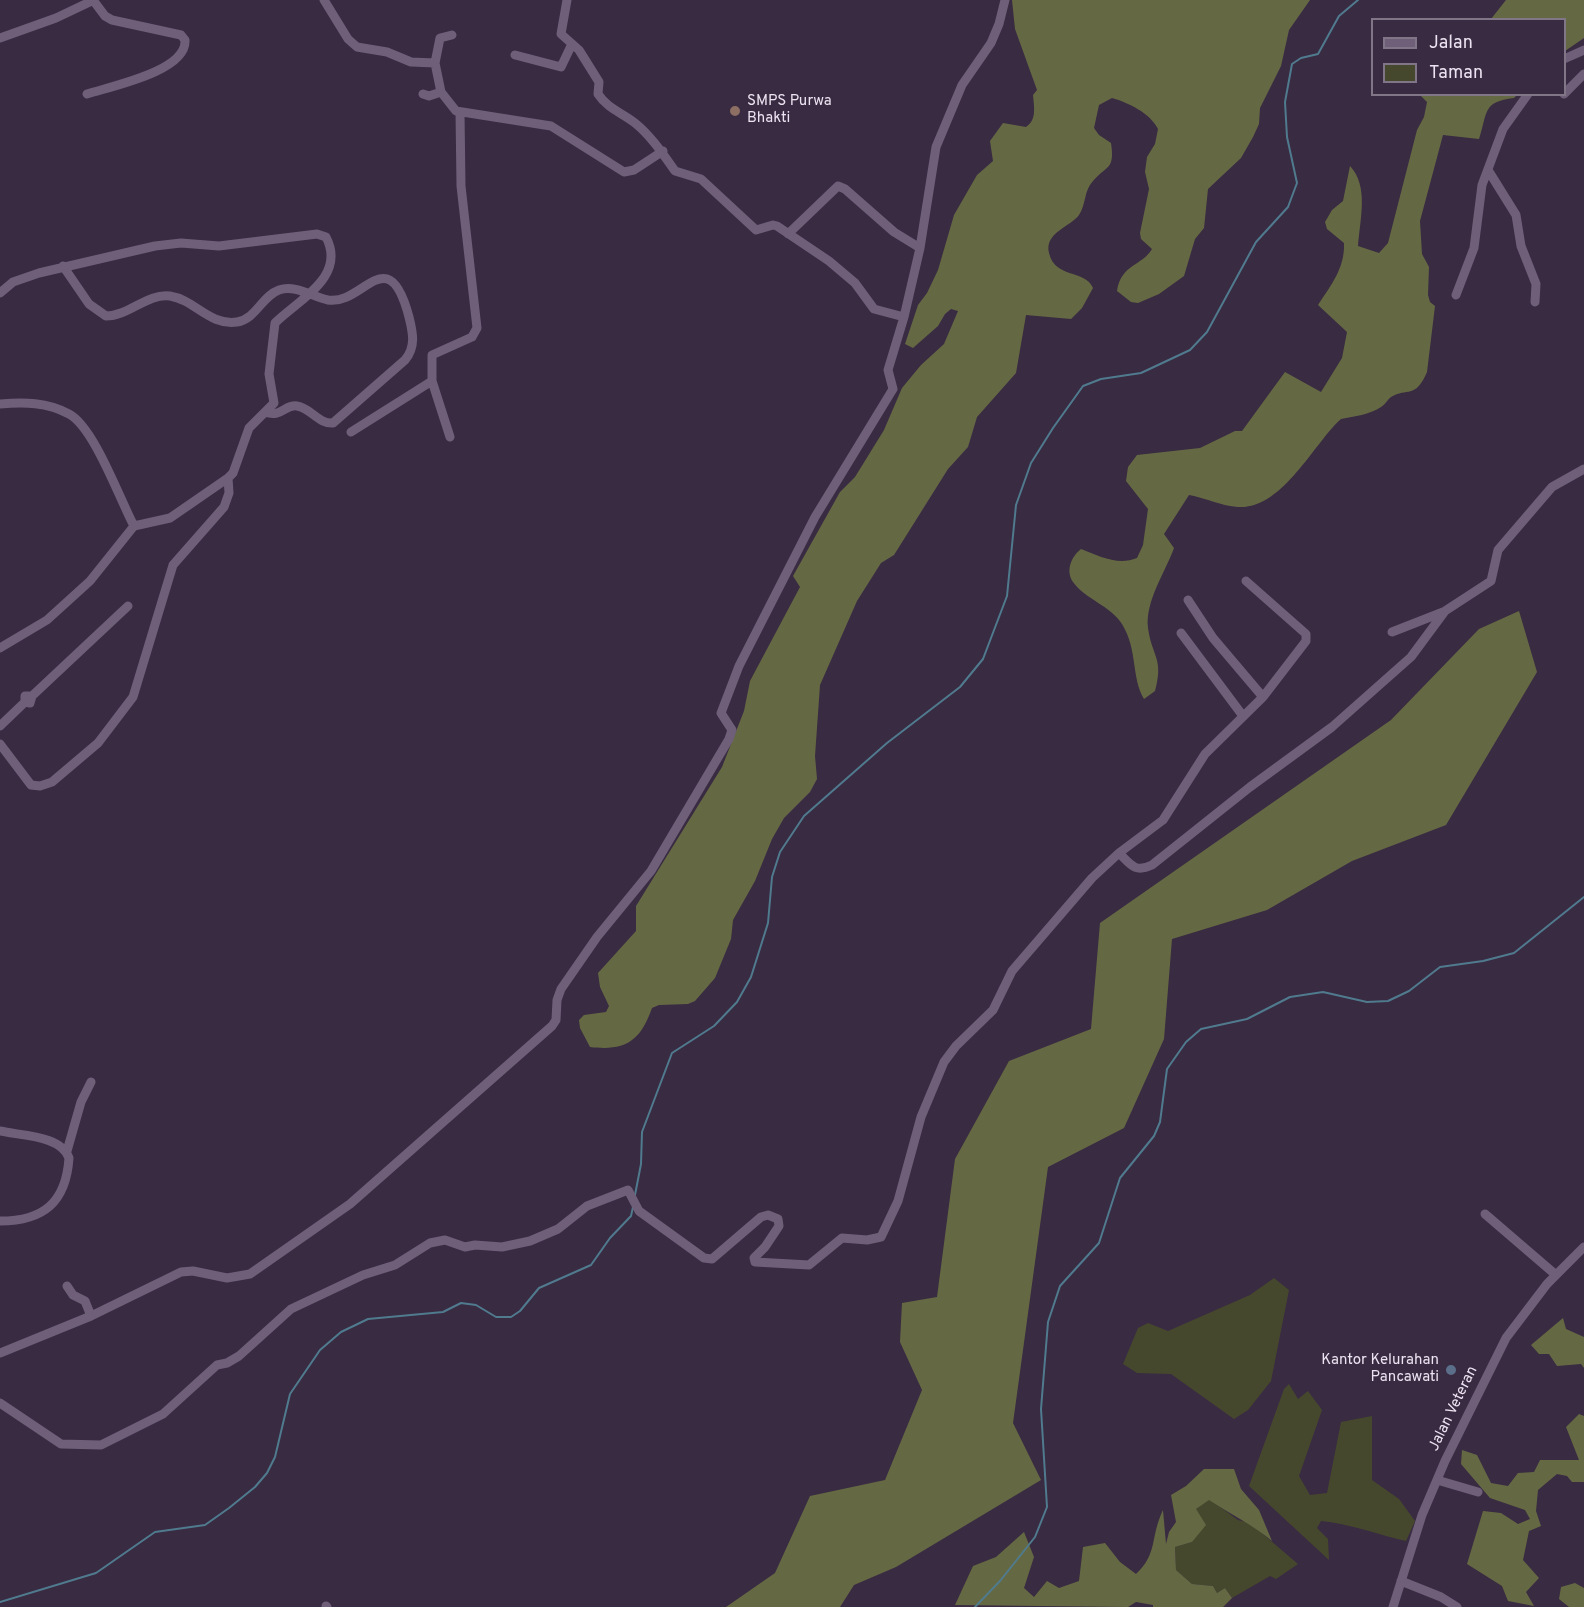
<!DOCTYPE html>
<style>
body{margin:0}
#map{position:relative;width:1584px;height:1607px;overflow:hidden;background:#392b42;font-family:Overpass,sans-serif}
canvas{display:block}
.legend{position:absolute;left:1371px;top:18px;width:195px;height:78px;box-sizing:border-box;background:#392b42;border:2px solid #817588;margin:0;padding:8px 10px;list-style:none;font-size:18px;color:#ece3f2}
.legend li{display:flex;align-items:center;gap:12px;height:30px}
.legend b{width:30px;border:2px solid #817588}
</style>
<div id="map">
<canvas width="1584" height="1607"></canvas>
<ul class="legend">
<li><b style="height:8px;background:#6f5f79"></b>Jalan</li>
<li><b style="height:16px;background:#46482d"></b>Taman</li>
</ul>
</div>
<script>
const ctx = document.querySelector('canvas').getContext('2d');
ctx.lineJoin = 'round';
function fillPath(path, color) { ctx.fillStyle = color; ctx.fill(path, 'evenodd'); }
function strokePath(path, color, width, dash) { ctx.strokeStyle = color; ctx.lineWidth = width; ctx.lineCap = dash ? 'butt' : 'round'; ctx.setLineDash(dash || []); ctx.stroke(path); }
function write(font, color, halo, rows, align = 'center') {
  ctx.font = font + ' Overpass,sans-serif'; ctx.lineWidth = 4.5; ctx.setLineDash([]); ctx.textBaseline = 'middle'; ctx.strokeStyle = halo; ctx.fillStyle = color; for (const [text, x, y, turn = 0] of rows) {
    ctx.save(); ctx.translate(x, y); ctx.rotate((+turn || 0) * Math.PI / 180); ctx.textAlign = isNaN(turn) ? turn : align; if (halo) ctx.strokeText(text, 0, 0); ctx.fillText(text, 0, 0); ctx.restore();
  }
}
const green = new Path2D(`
 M1274,1278L1289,1290L1271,1381L1248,1410L1234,1419L1171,1374L1137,1373L1123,1364L1138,1328L1148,1323L1168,1331L1250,1295Z
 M1289,1384L1298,1399L1308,1391L1322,1410L1299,1476L1310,1495L1327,1493L1341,1422L1372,1416V1480L1399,1499L1415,1521L1406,1541C1379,1535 1348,1523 1321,1521L1317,1528L1328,1539L1329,1560L1249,1486L1284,1389Z
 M1209,1499L1238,1520L1250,1523L1298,1564L1276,1579L1270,1576L1232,1598L1225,1588L1217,1593L1213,1586L1192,1584L1176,1570L1175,1547L1192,1542L1196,1509Z`);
const forest = new Path2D(`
 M1012,0H1310L1289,30L1281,66L1260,108L1259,124L1253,137L1241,158L1208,189L1204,228L1195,239L1184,276L1159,294L1138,303L1131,302L1117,291C1121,264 1142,266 1152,249L1141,239L1140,233L1149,189L1145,172L1147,157L1155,144L1158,129C1150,113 1129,103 1112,98L1099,105L1094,128L1099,135L1111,143C1115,170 1107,165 1093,181C1084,190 1086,205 1079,215C1070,227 1044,233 1049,253C1055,279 1085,269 1093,288L1082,308L1071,319L1026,315L1016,373L977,417L968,447L948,469L894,555L881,563L857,601L820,685L815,756L817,779L810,792L784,818L772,839L755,881L733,920L731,939L715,978L695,1001L688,1004L659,1005L652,1008C640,1042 625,1051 590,1047L580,1028L579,1020L584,1015L606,1012L609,1006L600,987L598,973L636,931V906L722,767L744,711L750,681L800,587L793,576L840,492L855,477L884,430L902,388L921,365L944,344L958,311L951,309L945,314L938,326L913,348L905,344L918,305L927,293L938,270L954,215L977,175L993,161L990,141L1003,123L1026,127C1037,120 1034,107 1033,95L1037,90L1015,29Z
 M1506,0H1584V38L1565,51L1564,20L1491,19Z
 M1420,95H1517L1514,98C1482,102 1488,112 1479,139L1443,135L1420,221L1422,254L1429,267L1428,295L1430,302L1435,306L1427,372C1415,400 1407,387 1391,397C1387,400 1385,405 1381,407C1369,415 1355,416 1341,419C1314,443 1282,510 1238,507C1222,506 1205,498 1189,495L1164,534L1174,548C1165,573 1145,601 1148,628C1152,657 1164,658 1155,691L1144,699C1131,677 1138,650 1122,624C1111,606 1085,599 1073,582C1065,570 1072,556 1081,549C1099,556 1118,566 1137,558L1143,545L1148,509L1126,481L1128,467L1137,455L1200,448L1235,431H1242L1285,372L1321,392L1342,358L1347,332L1318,305C1331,285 1345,268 1344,243L1327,229L1325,222L1332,210L1343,201L1350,166C1369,186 1360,219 1358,246L1379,253L1388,243L1417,130L1424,117L1427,102Z
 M1519,611L1537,672L1446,825L1352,861L1267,910L1172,939L1164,1039L1124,1128L1048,1167L1013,1423L1041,1480L896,1567L854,1585L840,1607H726L775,1573L810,1496L885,1480L922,1390L900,1342L902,1303L937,1297L955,1159L1009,1061L1091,1029L1100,923L1391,720L1479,629Z
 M1563,1318L1566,1329L1584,1337V1368L1581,1364L1557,1366L1549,1354H1539L1531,1345Z
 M1579,1414L1584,1416V1482H1572L1567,1476L1557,1474L1538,1490L1536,1511L1541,1526L1529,1531L1523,1560L1539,1578L1526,1592L1534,1606L1508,1601L1502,1586L1467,1564L1483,1511L1501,1513L1518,1524L1530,1519L1525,1510L1490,1498L1461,1464L1462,1450L1477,1455L1491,1483L1508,1486L1518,1473L1534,1472L1540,1460H1579L1566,1427Z
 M1204,1469H1234L1241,1489L1259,1510L1272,1541C1252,1524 1230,1514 1209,1500L1196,1509L1206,1525L1192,1542L1175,1547L1176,1570L1192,1584L1213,1586L1217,1593L1225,1588L1232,1598L1223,1607H1153V1605L1136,1602L1128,1607L955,1605L973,1566L996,1557L1024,1532L1034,1557L1024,1588L1034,1597L1047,1581L1059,1588L1079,1581L1083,1547L1105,1543L1120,1562L1136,1574C1158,1554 1150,1537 1163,1510L1166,1544L1169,1532L1176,1522L1171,1495L1186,1486Z
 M1575,1583L1584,1588V1607H1569L1559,1599L1561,1587Z`);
const stream = new Path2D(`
 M635,1195L641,1164L642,1132L672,1053L714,1026L737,1002L751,977L768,923L772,877L780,852L804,816L887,743L960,687L983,659L1007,596L1016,505L1031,463L1053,428L1083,386L1101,379L1141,373L1190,350L1207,332L1256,242L1288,207L1297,183L1287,137L1285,102L1292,64L1301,58L1318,54L1339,16L1358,0
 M0,1602L96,1573L155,1532L205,1525L229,1508L255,1487L267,1473L275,1457L290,1394L320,1350L341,1332L368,1319L443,1312L461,1303L476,1305L496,1317H511L520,1311L539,1288L591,1265L610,1238L631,1216L633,1207
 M975,1607L1000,1581L1035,1537L1047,1507L1041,1409L1048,1322L1060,1286L1099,1243L1120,1178L1154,1136L1160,1122L1167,1069L1186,1042L1201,1029L1247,1019L1290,997L1323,992L1367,1002L1388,1001L1409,991L1440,967L1483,961L1514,953L1584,897`);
const minor = new Path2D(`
 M324,0L348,39L357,47L387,52L411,62L435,63L441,92L456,111L551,126L624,172L634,170L663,151
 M567,0L561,34L579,50L599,82L598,94C608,109 621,112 635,123C651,136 663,154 675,171L701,179L756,230L773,225L777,226L829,261L855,283L874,309L904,317
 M0,38L56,18L94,0
 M515,55L561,67L572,44
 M1564,59L1584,50
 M435,63L440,38L452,35
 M87,94C112,86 187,71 185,40L181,35L112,20L105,16L93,0
 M423,94L429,96L441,92
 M1564,94L1584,74
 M1488,170L1516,215L1521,246L1536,284L1535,302
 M788,234L838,186L845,189L894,232L920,248
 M63,266L89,304L106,316C129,316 147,293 170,296C195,300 209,326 237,322C256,319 262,296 279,290C295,284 313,297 328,300C363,306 388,238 409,317C413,333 416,347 405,360L333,423C318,424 311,408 297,406C285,404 282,418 265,412
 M0,293L13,282L39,273L155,246L181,243L219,246L317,234L326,237C347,277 298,300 275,323L269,374L274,403L249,428L233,473L228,478L170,518L134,526C120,500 94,427 69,414C47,402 24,402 0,404
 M1456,295L1474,248L1482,185L1503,129L1528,94
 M432,381V355L472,337L477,328L461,186L460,112
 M351,432L432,381L450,437
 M1188,600L1213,638L1263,697
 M1392,632L1443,612
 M1181,633L1243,716
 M0,648L47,620L90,581L134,526
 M32,696L128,606
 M0,726L25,702V696H32L30,703L25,702
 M0,744L31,785L40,786L52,782L98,743L133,697L173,565L224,507L229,493L228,478
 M1119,853L1163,820L1205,754L1263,697L1306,641V634L1246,581
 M0,1131C21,1136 61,1135 69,1158C66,1202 44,1221 0,1221
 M67,1151L81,1102L91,1082
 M1485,1214L1556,1275
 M67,1286L73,1295L85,1301L91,1316
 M0,1353L91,1316L181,1272L193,1271L227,1278L250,1274L350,1204L552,1026L556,1020L557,1000L561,989L597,937L651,871L729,739L732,730L721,713L739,666L815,517L893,389L888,370L904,317L920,248L936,147L962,85L991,43L999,24L1005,0
 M0,1403L61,1444L101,1445L163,1414L217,1365L227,1363L239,1356L291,1309L363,1275L395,1265L430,1243L445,1240L465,1247L475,1245L502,1247L530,1241L558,1229L587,1206L628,1190L639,1211L704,1258L712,1259L761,1217L768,1215L778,1219L779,1226L765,1247L754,1258L755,1262L809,1265L842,1238L867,1240L881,1237L898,1201L921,1117L944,1062L956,1046L993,1010L1012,971L1092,878L1119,853C1131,865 1135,873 1152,865L1250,787L1332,727L1411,657L1445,611L1491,581L1498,550L1552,487L1584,469
 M1437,1480L1478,1492
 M1401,1581L1441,1597L1457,1607
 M326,1606L327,1607
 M1393,1607L1422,1515L1445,1461L1506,1338L1547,1284L1584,1247`);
const markers = [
 [735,111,6,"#8d6e63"],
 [1451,1370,6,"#5c6f8a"]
];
const poiNames = [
 ["SMPS Purwa",747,102],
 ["Bhakti",747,119],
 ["Kantor Kelurahan",1439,1361,"right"],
 ["Pancawati",1439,1378,"right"]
];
const streetNames = [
 ["Jalan Veteran",1454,1409,-64]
];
fillPath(green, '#46482d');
fillPath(forest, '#656943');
strokePath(stream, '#507a8e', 2);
strokePath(minor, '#6f5f79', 9);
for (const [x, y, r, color] of markers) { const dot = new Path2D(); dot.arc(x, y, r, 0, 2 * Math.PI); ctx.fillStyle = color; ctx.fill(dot); strokePath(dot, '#392b42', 2); }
write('15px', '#ece3f2', '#392b42', poiNames, 'left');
write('15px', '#ece3f2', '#392b42', streetNames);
</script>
